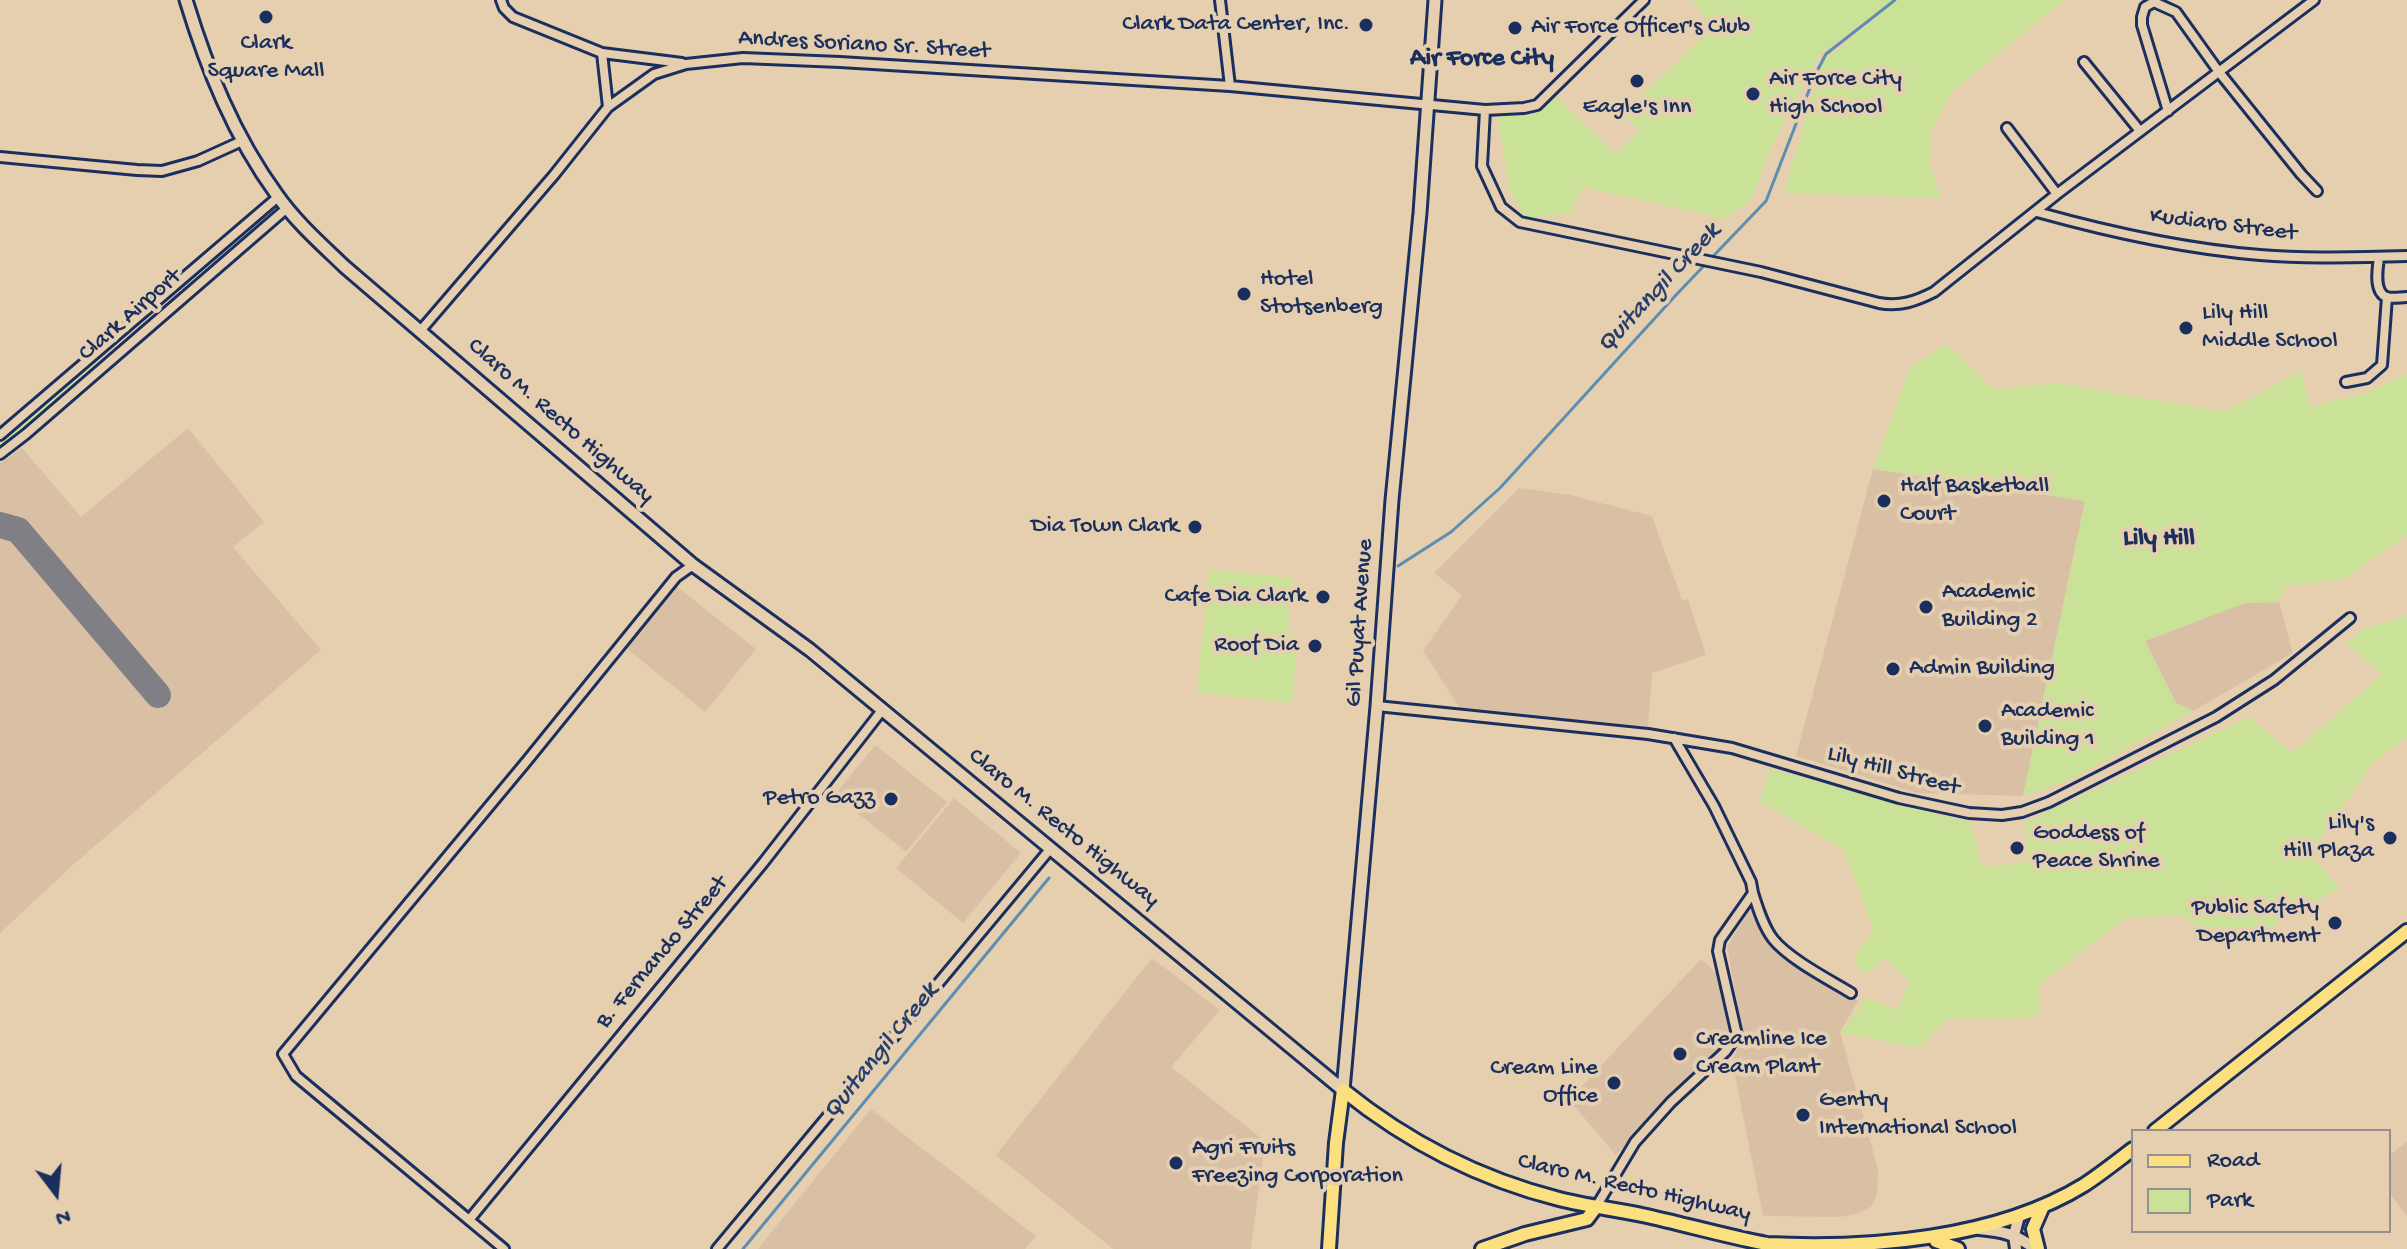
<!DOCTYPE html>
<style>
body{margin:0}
#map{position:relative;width:2407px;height:1249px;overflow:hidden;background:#e6cfaf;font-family:"Gochi Hand",sans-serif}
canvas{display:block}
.legend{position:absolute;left:2131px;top:1129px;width:260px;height:104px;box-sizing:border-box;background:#e6cfaf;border:2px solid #958f8f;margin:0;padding:10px 14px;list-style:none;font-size:24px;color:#1b2f5e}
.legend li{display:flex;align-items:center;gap:16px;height:40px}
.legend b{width:40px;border:2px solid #958f8f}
.north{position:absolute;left:16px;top:1153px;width:80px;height:80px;-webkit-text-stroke:6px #e6cfaf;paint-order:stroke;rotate:164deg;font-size:22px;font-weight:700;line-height:32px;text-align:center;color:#1b2f5e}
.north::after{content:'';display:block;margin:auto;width:28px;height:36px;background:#1b2f5e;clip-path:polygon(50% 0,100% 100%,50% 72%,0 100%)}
</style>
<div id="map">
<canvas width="2407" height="1249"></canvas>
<ul class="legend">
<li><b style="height:10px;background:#fce080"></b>Road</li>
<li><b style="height:22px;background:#cae298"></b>Park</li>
</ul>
<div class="north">N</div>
</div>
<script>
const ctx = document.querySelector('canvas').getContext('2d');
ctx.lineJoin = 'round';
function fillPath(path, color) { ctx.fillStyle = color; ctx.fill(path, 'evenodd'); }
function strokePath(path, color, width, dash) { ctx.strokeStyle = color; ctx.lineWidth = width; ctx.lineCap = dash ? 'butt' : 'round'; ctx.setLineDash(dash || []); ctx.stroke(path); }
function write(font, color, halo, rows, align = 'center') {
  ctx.font = font + ' "Gochi Hand",sans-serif'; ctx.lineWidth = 8; ctx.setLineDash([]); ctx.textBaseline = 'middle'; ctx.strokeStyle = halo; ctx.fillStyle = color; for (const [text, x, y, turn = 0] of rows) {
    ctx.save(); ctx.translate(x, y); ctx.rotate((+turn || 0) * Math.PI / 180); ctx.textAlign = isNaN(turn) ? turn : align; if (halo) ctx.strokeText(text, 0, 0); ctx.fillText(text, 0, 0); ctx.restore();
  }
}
const built = new Path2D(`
 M188,428L264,522L233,547L321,650L73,865L0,933V463L22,448L81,517Z
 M1873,469L2085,501L2023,796L1917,793L1796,756Z
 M1519,488L1570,495L1652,516L1682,600L1688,599L1706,655L1652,673L1648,726L1461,710L1423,651L1462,595L1434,573Z
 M676,586L756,649L705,712L626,648Z
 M2279,602L2293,653L2193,711L2176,703L2145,641L2245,603Z
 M875,745L947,802L906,852L835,795Z
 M954,798L1021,853L963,923L896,868Z
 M1749,910H1755L1760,932L1768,943L1858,1001L1840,1032L1878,1169L1877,1194L1872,1206L1857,1214L1840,1217L1763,1216L1732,1061L1743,1036L1727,947Z
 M1152,958L1220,1010L1171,1067L1265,1141L1251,1249H1113L996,1155Z
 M1701,959L1716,973L1730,1016L1731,1037L1616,1155L1569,1100Z
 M871,1109L1036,1236L1025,1249H758Z
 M2407,1141V1216L2389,1193V1156Z`);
const green = new Path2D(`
 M1691,0H1894L1819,55L1771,147L1752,199L1725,219L1582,187L1571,213L1524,218L1510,190L1497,112L1531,116L1557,97L1615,154L1640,131L1623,113L1714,27Z
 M1897,0H2064L1952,92L1932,128L1930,164L1941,198L1784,193L1822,62Z
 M1946,344L1993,389L2057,383L2224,412L2301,371L2310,407L2366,393L2407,374V535L2345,579L2286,586L2279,602L2245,603L2145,641L2176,703L2193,711L2072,779L2023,796L2085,501L1873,469L1910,368Z
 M103,357L102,362L0,447V442Z
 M1210,570L1293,578L1287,632L1298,634L1292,703L1197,693Z
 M2407,616V737L2373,763L2310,854L2340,888L2228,952L2182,915L2125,919L2040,984L2038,1018L1946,1019L1920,1048L1840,1033L1867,998L1898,1010L1910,982L1885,959L1865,975L1852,960L1874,930L1843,849L1760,802L1770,769L1971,823L1982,868L2028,861L2026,822L2249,717L2293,753L2382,674L2346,643L2364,629Z`);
const stream = new Path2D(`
 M1398,566L1451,532L1500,488L1676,295L1766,201L1815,75L1826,54L1895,0
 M743,1249L1049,878`);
const taxiway = new Path2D(`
 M0,525L18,530L158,695`);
const minor = new Path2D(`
 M501,0L504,8L513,17L602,53L682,63
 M1220,0L1230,86
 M602,53L608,107
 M2084,62L2140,131
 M1485,110L1482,166L1501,207L1520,222L1761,272L1879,303C1900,307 1916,301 1934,292L2057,194L2314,0
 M2168,111L2142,25V17L2145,7L2154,2L2176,12L2219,72L2301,174L2317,191
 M2007,128L2057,194
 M0,157L137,170L162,171L198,161L242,141
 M2037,212C2109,232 2185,249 2260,255C2308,259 2358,257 2407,256
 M2379,257C2378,267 2373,291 2386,297C2391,299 2401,297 2407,297
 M421,330L554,175L608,107L654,74L686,64L743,58L840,62L1230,86L1485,110L1524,108L1537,105L1644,0
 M2346,382L2367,378L2382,365L2387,297
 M0,435L278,197
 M0,454L26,434L287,208
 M1377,706L1648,734L1732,748L1899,798L1969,813L2002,815L2022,812L2049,802L2216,717L2274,680L2350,618
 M1753,893C1758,908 1763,926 1773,939C1789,959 1828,979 1851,993
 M1596,1207L1635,1142L1671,1102L1726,1051L1737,1035L1718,951L1720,940L1753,893L1751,882L1714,806L1674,738
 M469,1220L763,863L883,709
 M504,1249L296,1076L283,1054L526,762L676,577L693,565
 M717,1249L1051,848`);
const tertiary = new Path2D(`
 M1979,1229C2002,1231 2016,1234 2035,1249
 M2016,1249L2014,1235L2019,1216`);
const secondary = new Path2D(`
 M186,0C207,69 234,136 277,195C296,222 321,244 345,267L693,565L810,650L1343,1090
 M1343,1090L1377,706L1392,500L1420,213L1435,0`);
const primary = new Path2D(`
 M1343,1090C1406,1141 1480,1179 1559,1199C1586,1206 1615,1209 1642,1215C1684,1224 1725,1236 1767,1244C1869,1249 1996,1239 2084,1185C2101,1174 2117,1161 2133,1149
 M2155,1131L2407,931
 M1936,1241L1958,1249
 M1329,1249L1336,1143L1343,1090
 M1482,1249L1525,1234L1587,1219L1596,1207
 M2038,1249L2033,1229L2043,1206`);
const markers = [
 [266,17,8,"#1b2f5e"],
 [1366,25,8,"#1b2f5e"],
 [1515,28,8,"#1b2f5e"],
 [1637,81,8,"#1b2f5e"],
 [1753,94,8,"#1b2f5e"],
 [1244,294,8,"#1b2f5e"],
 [2186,328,8,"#1b2f5e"],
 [1884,501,8,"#1b2f5e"],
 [1195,527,8,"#1b2f5e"],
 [1323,597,8,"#1b2f5e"],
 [1926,607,8,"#1b2f5e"],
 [1315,646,8,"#1b2f5e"],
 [1893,669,8,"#1b2f5e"],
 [1985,726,8,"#1b2f5e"],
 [891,799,8,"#1b2f5e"],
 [2390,838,8,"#1b2f5e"],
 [2017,848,8,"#1b2f5e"],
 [2335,923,8,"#1b2f5e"],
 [1680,1054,8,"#1b2f5e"],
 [1614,1083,8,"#1b2f5e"],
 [1803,1115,8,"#1b2f5e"],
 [1176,1163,8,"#1b2f5e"]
];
const poiNames = [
 ["Clark Data Center, Inc.",1350,25,"right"],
 ["Air Force Officer's Club",1531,28],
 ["Clark",266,44,"center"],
 ["Square Mall",266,72,"center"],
 ["Air Force City",1769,80],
 ["High School",1769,108],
 ["Eagle's Inn",1637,108,"center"],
 ["Hotel",1260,280],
 ["Stotsenberg",1260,308],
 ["Lily Hill",2202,314],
 ["Middle School",2202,342],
 ["Half Basketball",1900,487],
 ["Court",1900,515],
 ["Dia Town Clark",1179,527,"right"],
 ["Academic",1942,593],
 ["Building 2",1942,621],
 ["Cafe Dia Clark",1307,597,"right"],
 ["Roof Dia",1299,646,"right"],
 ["Admin Building",1909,669],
 ["Academic",2001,712],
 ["Building 1",2001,740],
 ["Petro Gazz",875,799,"right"],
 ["Lily's",2374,824,"right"],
 ["Hill Plaza",2374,852,"right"],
 ["Goddess of",2033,834],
 ["Peace Shrine",2033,862],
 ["Public Safety",2319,909,"right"],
 ["Department",2319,937,"right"],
 ["Creamline Ice",1696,1040],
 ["Cream Plant",1696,1068],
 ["Cream Line",1598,1069,"right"],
 ["Office",1598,1097,"right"],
 ["Gentry",1819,1101],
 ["International School",1819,1129],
 ["Agri Fruits",1192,1149],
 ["Freezing Corporation",1192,1177]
];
const streetNames = [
 ["Andres Soriano Sr. Street",864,46,3],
 ["Kudiaro Street",2223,226,7],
 ["Clark Airport",131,316,-41],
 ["Claro M. Recto Highway",560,422,41],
 ["Gil Puyat Avenue",1361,623,-86],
 ["Lily Hill Street",1893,772,15],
 ["Claro M. Recto Highway",1063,829,39],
 ["B. Fernando Street",663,953,-50],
 ["Claro M. Recto Highway",1634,1189,13]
];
const neighbourhoodNames = [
 ["Air Force City",1482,60],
 ["Lily Hill",2159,540]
];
const waterNames = [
 ["Quitangil Creek",1660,289,-47],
 ["Quitangil Creek",882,1052,-51]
];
fillPath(built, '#d9c0a4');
fillPath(green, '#cae298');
strokePath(stream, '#5c8eb2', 3);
strokePath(taxiway, '#807f86', 26);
strokePath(minor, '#1b2f5e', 14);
strokePath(tertiary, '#1b2f5e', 16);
strokePath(secondary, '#1b2f5e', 17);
strokePath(primary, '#1b2f5e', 18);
strokePath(minor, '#e6cfaf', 8);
strokePath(tertiary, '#e6cfaf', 10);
strokePath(secondary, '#e6cfaf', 11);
strokePath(primary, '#fce080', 12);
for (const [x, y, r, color] of markers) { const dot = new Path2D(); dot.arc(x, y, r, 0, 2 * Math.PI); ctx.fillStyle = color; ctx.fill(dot); strokePath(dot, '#e6cfaf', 3); }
write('24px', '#1b2f5e', '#e6cfaf', poiNames, 'left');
write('24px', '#1b2f5e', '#e6cfaf', streetNames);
write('bold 26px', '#1b2f5e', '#e6cfaf', neighbourhoodNames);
write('italic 26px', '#263f6c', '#e6cfaf', waterNames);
</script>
